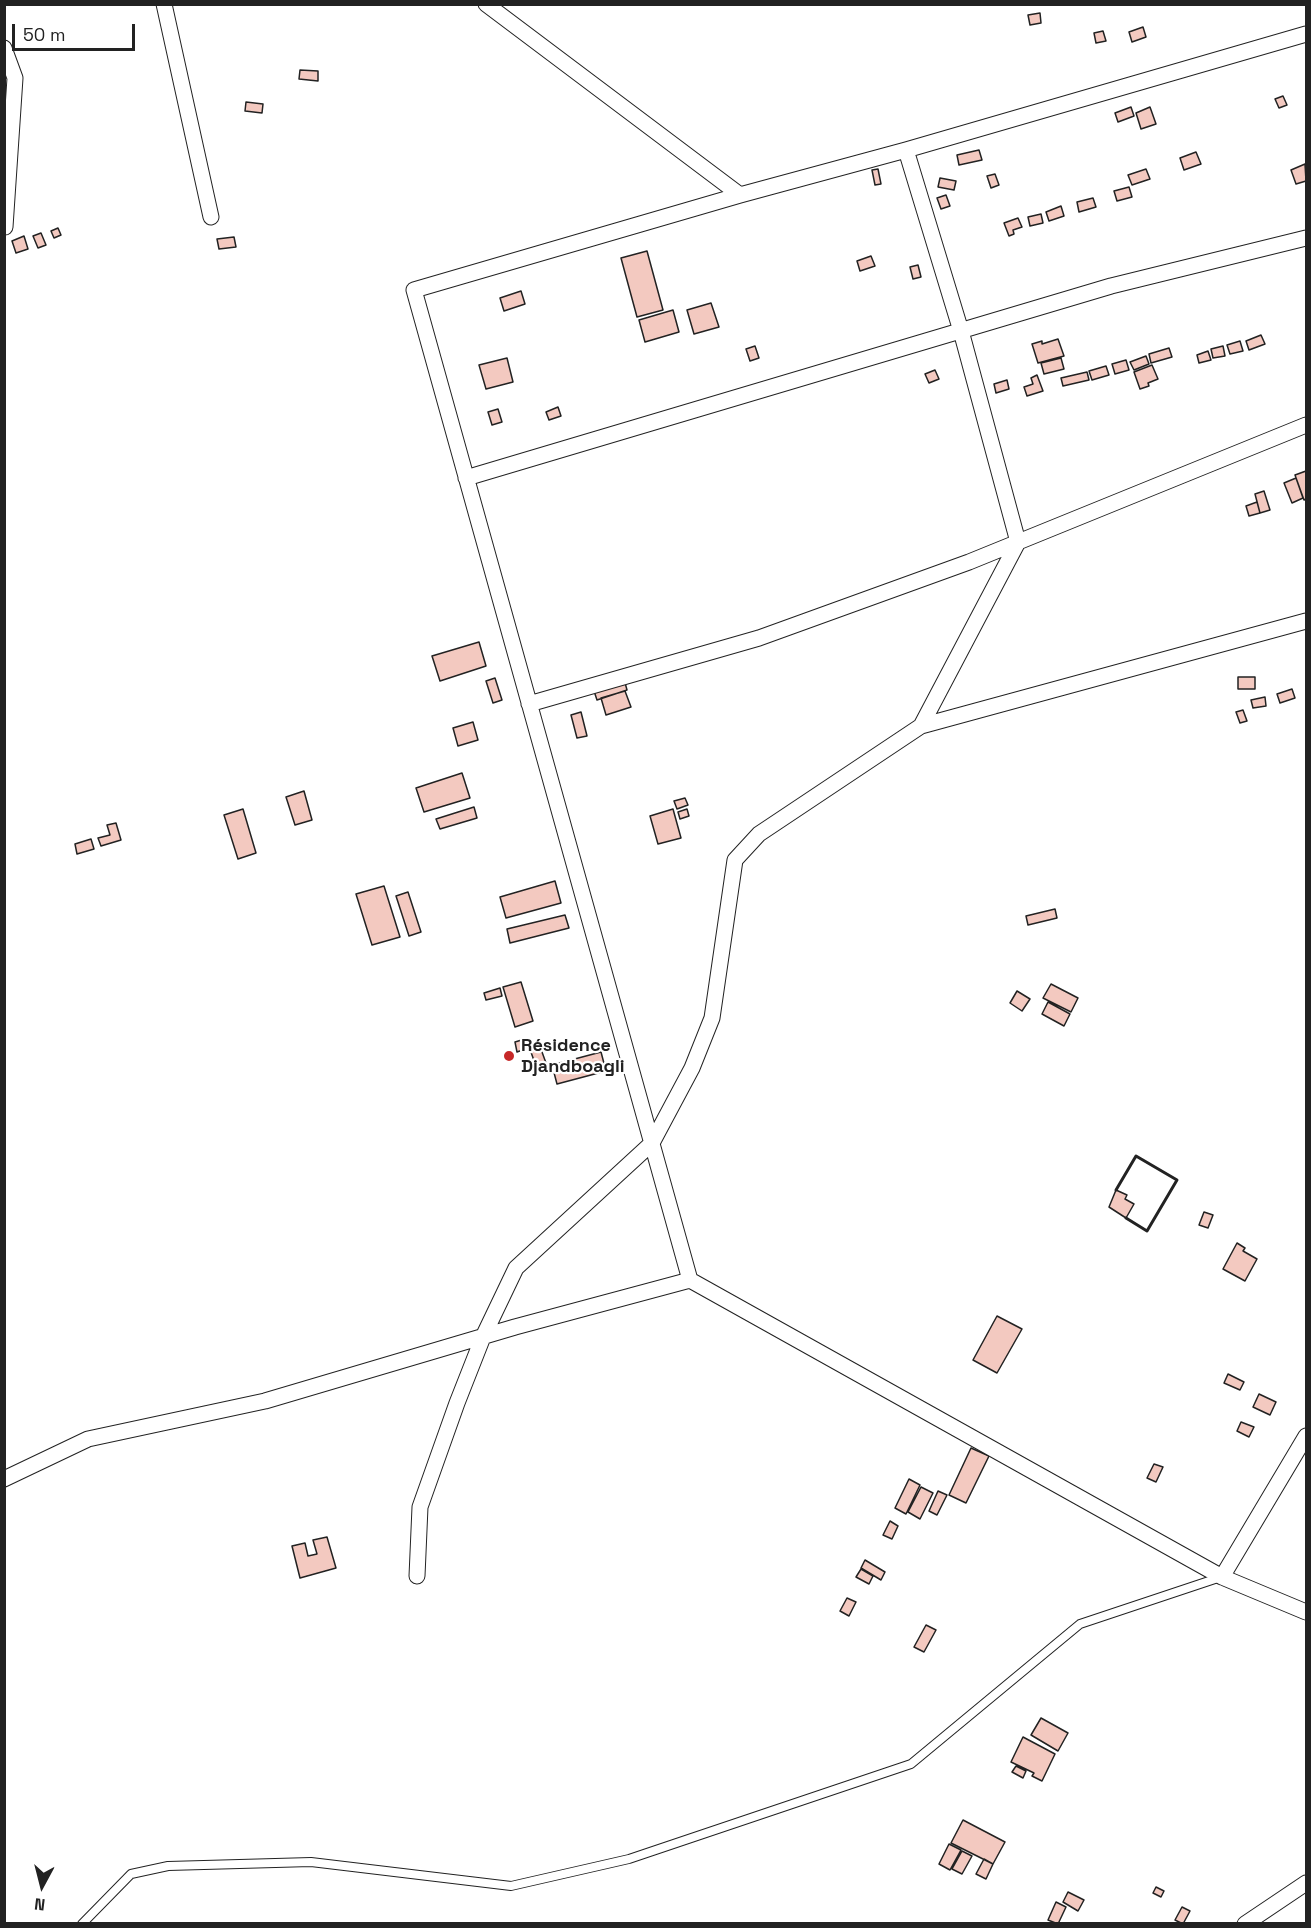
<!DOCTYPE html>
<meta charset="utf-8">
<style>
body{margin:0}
#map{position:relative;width:1311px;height:1928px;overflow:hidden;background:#fff;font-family:"Space Grotesk",sans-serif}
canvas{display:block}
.frame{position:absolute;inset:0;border:6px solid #222;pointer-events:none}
.north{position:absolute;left:12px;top:1856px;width:60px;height:60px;-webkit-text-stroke:4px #fff;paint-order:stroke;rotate:187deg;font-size:16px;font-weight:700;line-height:24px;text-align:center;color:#222}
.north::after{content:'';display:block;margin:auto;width:21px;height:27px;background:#222;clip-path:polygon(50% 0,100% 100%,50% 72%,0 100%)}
.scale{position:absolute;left:12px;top:24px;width:123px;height:27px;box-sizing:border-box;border:3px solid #222;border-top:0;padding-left:8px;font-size:18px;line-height:21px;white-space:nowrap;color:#222;-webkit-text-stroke:4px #fff;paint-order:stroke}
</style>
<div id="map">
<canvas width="1311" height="1928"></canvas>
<div class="frame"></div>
<div class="north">N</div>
<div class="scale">50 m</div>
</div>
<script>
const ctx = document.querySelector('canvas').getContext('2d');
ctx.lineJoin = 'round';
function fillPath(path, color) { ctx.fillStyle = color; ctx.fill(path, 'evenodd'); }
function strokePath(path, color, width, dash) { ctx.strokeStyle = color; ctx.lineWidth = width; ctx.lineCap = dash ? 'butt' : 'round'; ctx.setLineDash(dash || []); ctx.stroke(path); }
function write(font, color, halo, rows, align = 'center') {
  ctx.font = font + ' "Space Grotesk",sans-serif'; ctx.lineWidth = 4.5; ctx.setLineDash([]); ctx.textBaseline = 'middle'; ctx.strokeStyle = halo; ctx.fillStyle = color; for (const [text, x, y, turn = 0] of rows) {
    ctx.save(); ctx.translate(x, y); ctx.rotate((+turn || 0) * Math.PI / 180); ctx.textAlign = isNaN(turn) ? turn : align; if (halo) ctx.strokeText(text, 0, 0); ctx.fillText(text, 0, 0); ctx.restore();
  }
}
const building = new Path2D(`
 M1040,13L1041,23L1030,25L1028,15Z
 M1143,27L1146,37L1132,42L1129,32Z
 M1103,31L1106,41L1096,43L1094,33Z
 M300,70L318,71V81L299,79Z
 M1283,96L1287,105L1279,108L1275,99Z
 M246,102L263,104L262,113L245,111Z
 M1131,107L1134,116L1118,122L1115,113Z
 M1150,107L1156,124L1141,129L1136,113Z
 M979,150L982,160L959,165L957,155Z
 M1196,152L1201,164L1184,170L1180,158Z
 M1305,164L1306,181L1296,184L1291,170Z
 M878,169L881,184L875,185L872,170Z
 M1146,169L1150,179L1132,185L1128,175Z
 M995,174L999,185L991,188L987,176Z
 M940,178L956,181L954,190L938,187Z
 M1129,187L1132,197L1117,201L1114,191Z
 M946,195L950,206L941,209L937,198Z
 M1093,198L1096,207L1079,212L1077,202Z
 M1061,206L1064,216L1049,221L1046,212Z
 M1041,214L1043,223L1030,226L1028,217Z
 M1018,218L1022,227L1013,230L1014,234L1009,236L1004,223Z
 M58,228L61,235L54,238L51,231Z
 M41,233L46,245L38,248L33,236Z
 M24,236L28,249L16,253L12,241Z
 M234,237L236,247L219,249L217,239Z
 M647,251L663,310L637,317L621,258Z
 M871,256L875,266L860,271L857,261Z
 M918,265L921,277L913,279L910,267Z
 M521,291L525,304L504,311L500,298Z
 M711,303L719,327L694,334L687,310Z
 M673,310L679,332L645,342L639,320Z
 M1261,335L1265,344L1249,350L1246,341Z
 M1058,339L1064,356L1038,363L1032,344L1042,341V344Z
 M1240,341L1243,351L1230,354L1227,345Z
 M755,346L759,358L750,361L746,349Z
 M1223,346L1225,356L1213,358L1211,349Z
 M1169,348L1172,357L1151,363L1149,354Z
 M1208,351L1211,360L1199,363L1197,355Z
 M1146,356L1149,364L1134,370L1130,362Z
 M507,358L513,382L486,389L479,365Z
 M1061,358L1064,369L1044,374L1041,363Z
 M1126,360L1129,370L1115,374L1112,364Z
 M1152,365L1158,379L1148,383L1149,386L1140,389L1134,372Z
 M1106,366L1109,375L1092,380L1089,371Z
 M935,370L939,379L929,383L925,374Z
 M1087,372L1089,380L1063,386L1061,378Z
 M1037,375L1043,391L1027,396L1024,387L1033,384L1031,378Z
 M1007,380L1009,389L996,393L994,384Z
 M558,407L561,416L549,420L546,412Z
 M498,409L502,422L492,425L488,412Z
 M1306,471V499L1304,500L1295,475Z
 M1296,478L1303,498L1292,503L1284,483Z
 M1264,491L1270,510L1260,513L1255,494Z
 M1257,502L1260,513L1249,516L1246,506Z
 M479,642L486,666L440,681L432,656Z
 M1238,677H1255V689H1238Z
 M495,678L502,700L493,703L486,681Z
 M624,679L627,690L597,700L593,688Z
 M1292,689L1295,698L1280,703L1277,694Z
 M625,691L631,707L606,715L601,698Z
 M1265,697L1266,706L1253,708L1251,700Z
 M1243,710L1247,721L1240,723L1236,712Z
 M581,712L587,736L577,738L571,715Z
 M473,722L478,740L458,746L453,728Z
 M462,773L470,798L424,812L416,788Z
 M304,791L312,820L295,825L286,797Z
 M685,798L688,805L677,809L674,801Z
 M474,807L477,818L440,829L436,819Z
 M243,809L256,853L238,859L224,815Z
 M673,809L681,838L658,844L650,816Z
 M687,809L689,816L680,819L678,812Z
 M116,823L121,840L101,846L98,838L110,835L107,825Z
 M91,839L94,849L77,854L75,844Z
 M555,881L561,903L506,918L500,897Z
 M384,886L400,937L372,945L356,894Z
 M408,892L421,932L409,936L396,896Z
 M1055,909L1057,918L1028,925L1026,916Z
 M565,915L569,928L510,943L507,929Z
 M521,982L533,1021L515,1027L503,987Z
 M1051,984L1078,998L1071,1012L1043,998Z
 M500,988L502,996L486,1000L484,993Z
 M1017,991L1030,999L1022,1011L1010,1003Z
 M1048,1002L1070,1014L1064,1026L1042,1014Z
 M525,1039L528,1048L517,1052L515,1042Z
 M538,1041L546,1063L536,1066L528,1044Z
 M601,1052L606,1071L557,1084L552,1065Z
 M1116,1190L1127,1195L1125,1199L1134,1204L1126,1218L1109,1207Z
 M1204,1212L1213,1215L1208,1228L1199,1225Z
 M1237,1243L1245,1248L1243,1251L1257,1259L1245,1281L1223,1269Z
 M997,1316L1022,1329L997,1373L973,1360Z
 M1228,1374L1244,1382L1240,1390L1224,1383Z
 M1259,1394L1276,1402L1270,1415L1253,1407Z
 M1241,1422L1254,1427L1249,1437L1237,1431Z
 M971,1448L989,1456L966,1503L949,1495Z
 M1154,1464L1163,1467L1156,1482L1147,1478Z
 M909,1479L920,1485L906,1514L895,1508Z
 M921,1487L933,1493L920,1519L908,1512Z
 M938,1491L947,1495L937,1515L929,1511Z
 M890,1521L898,1526L892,1539L883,1535Z
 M327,1537L336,1568L300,1578L292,1546L305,1543L308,1556L317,1554L313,1540Z
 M865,1560L885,1572L881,1580L861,1568Z
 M861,1569L873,1576L869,1584L856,1577Z
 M847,1598L856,1602L849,1616L840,1611Z
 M926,1625L936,1630L924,1652L914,1647Z
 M1041,1718L1068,1733L1058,1751L1031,1735Z
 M1023,1737L1055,1754L1042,1781L1032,1776L1034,1773L1011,1762Z
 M1016,1766L1026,1771L1023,1778L1012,1772Z
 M963,1820L1005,1842L993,1864L951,1843Z
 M949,1844L961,1850L950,1870L939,1864Z
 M962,1851L972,1856L962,1874L952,1869Z
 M984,1859L993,1864L986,1879L976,1874Z
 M1156,1887L1164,1891L1161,1897L1153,1893Z
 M1068,1892L1084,1900L1078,1911L1063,1902Z
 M1056,1902L1066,1907L1058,1924L1048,1920Z
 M1182,1907L1190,1911L1183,1924L1175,1920Z`);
const service = new Path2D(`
 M82,1924L131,1874L168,1866L311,1862L511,1886L629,1859L911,1764L1080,1624L1221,1577`);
const minor = new Path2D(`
 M164,4L211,217
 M486,4L740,195
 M4,48L15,78L5,227
 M466,478L1111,286L1306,238
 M529,704L759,638L969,562L1306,425
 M921,726L1306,621
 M690,1280L414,290L740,195L906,150L1306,34
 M4,1479L88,1439L265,1401L515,1327L690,1280L1222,1577L1306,1612
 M417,1576L420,1507L457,1403L483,1337L516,1268L652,1143L692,1068L712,1018L735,860L759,834L921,726L1018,542L961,331L906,150
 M1222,1577L1306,1436
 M1245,1924L1306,1883`);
const wall = new Path2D(`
 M1116,1190L1136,1156L1177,1180L1147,1231L1126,1218`);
const markers = [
 [509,1056,6,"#c62828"]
];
const poiNames = [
 ["Résidence",521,1046],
 ["Djandboagli",521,1067]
];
fillPath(building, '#f3c9c0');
strokePath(building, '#222', 1.5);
strokePath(service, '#222', 10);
strokePath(minor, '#222', 17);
strokePath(service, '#fff', 8);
strokePath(minor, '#fff', 15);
strokePath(wall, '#222', 3);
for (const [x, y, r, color] of markers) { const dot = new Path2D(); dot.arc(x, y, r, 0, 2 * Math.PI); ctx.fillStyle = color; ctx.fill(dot); strokePath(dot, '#fff', 2); }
write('bold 18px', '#222', '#fff', poiNames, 'left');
</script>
